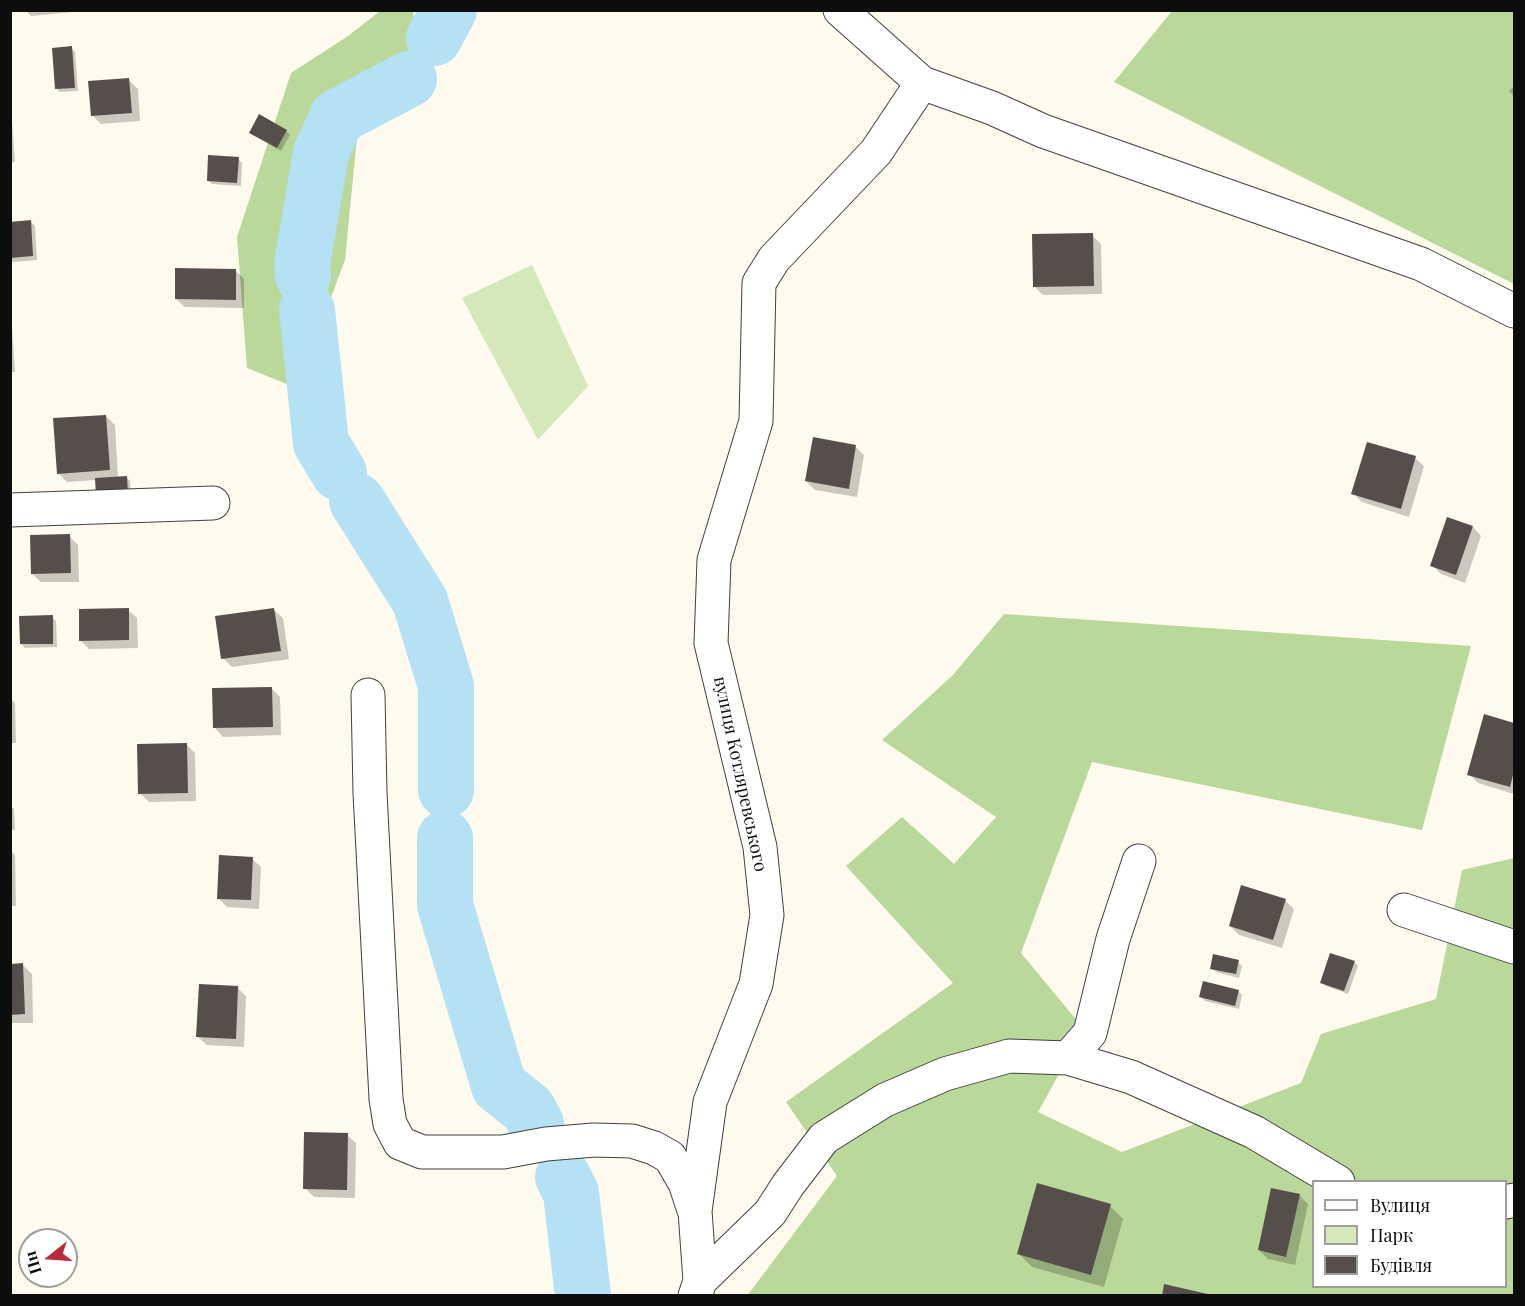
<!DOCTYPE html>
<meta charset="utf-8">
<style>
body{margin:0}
#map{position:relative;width:1525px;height:1306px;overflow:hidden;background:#fefaee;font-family:"Playfair Display",serif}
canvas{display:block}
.frame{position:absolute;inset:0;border:12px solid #0d0d0d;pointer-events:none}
.legend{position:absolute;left:1312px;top:1180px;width:195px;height:108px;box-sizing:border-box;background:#fff;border:2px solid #9e9e9e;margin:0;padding:8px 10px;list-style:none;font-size:18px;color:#0d0d0d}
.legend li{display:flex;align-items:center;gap:12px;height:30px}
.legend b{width:30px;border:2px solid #9e9e9e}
.north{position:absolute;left:18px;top:1228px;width:60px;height:60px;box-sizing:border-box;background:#fff;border:2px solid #9e9e9e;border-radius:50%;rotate:253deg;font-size:16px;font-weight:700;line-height:24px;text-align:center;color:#0d0d0d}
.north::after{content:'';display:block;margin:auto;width:21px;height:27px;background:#b92a3a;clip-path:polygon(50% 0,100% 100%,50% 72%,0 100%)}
</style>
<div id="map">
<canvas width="1525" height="1306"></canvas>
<div class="frame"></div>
<ul class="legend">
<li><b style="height:8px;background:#fff"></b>Вулиця</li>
<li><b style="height:16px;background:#d5e8b9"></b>Парк</li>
<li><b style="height:16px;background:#564e4a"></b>Будівля</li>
</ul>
<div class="north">Пн</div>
</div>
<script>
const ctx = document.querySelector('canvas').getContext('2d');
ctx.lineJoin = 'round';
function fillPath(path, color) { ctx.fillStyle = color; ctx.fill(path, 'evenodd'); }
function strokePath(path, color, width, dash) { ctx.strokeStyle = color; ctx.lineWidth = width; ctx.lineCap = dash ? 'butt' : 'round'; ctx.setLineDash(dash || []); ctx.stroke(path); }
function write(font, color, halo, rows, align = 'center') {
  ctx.font = font + ' "Playfair Display",serif'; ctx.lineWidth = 6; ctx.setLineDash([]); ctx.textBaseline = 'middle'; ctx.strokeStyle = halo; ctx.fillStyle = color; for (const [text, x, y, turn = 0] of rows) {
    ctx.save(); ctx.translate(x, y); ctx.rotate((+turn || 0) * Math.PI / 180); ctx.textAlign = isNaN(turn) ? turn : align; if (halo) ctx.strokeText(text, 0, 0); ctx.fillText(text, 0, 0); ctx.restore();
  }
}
const green = new Path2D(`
 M532,265L588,386L538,440L462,298Z`);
const forest = new Path2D(`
 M380,11H413L421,97L357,137L345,260L297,388L247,368L237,237L291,73L348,36Z
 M1172,11H1514V284L1114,82Z
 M1004,614L1471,646L1422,830L1092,762L1021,953L1084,1029L1038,1112L1122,1152L1301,1083L1321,1034L1436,999L1462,870L1514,858V1295L747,1296L837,1176L786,1102L953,983L846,866L902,817L954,864L996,817L882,740L953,675ZM1314,1182H1506V1286H1314Z`);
const shadow = new Path2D(`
 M25,10H72L73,12L31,16Z
 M71,48L75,52L78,91L60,92L56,88Z
 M129,80L138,89L140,121L101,124L92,115Z
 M1514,86V96L1509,91Z
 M10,121L12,123L15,162H10Z
 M286,131L290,135L281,151L255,136L251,132Z
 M238,159L242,163L241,186L212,184L208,180Z
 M31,222L35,226L37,260L13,262L10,259V223Z
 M1092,235L1101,244L1102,294L1043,295L1034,286Z
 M236,271L244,279V308L185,307L176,299Z
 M10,326L12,328L15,372H10Z
 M106,416L115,425L118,478L126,477L130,481L131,498L96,480L67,482L58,473Z
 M855,446L864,455L857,497L815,490L806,481Z
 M1415,458L1424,466L1409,517L1362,502L1353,493Z
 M1473,527L1481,536L1465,583L1441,574L1432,565Z
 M69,536L78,545L79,582H41L32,574Z
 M128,610L137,618L138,648L89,649L81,641Z
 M274,610L283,618L289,659L232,667L223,658Z
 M52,617L56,621L57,647L25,648L21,644Z
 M271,688L280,697L281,735L223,737L215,728Z
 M10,698L15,703L16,743H10Z
 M1485,716L1514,725V794L1478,783L1469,774Z
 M186,744L195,753L196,801L149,802L140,793Z
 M10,805L14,809L15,830H10Z
 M10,850L15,855L16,906H10Z
 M252,859L261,867L259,909L227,907L218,898Z
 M1285,900L1294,909L1282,948L1239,935L1230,926Z
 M1238,962L1242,966L1239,978L1216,972L1212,968Z
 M1354,962L1358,966L1348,994L1326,986L1322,982Z
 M10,965H23L32,974L33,1023H10Z
 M237,987L246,996L244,1047L207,1045L198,1037Z
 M1238,991L1242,995L1239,1009L1205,1001L1201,997Z
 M347,1135L356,1143L355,1198L314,1197L305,1188Z
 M1299,1195L1308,1204L1295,1265L1268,1259L1259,1250Z
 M1110,1206L1123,1219L1104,1287L1032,1267L1019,1254Z`);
const river = new Path2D(`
 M434,38L449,10
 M303,276L302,264L321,153L337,117L409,79
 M307,310L321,443L339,473
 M357,501L420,601L446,686V790
 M445,838V905L499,1086L528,1109L536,1124
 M563,1177L571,1193L583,1296`);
const building = new Path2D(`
 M72,46L75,88L55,89L52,48Z
 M129,78L132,113L91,116L88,81Z
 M259,114L287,130L277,148L249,133Z
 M208,155L239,157L237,183L207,181Z
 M31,220L33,256L10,258V222Z
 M1093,233L1094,286L1033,287L1032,234Z
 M175,268L236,269V300L175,299Z
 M106,415L110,470L57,474L53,418Z
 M813,437L856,445L849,489L805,481Z
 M1367,442L1416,456L1401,509L1351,494Z
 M127,476L128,494L96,496L95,478Z
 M1447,517L1473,526L1456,575L1430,566Z
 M70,534L71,573L31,574L30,535Z
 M129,608V640L79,641V609Z
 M274,608L281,651L221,659L215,616Z
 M53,615V644H20L19,616Z
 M272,687L273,727L213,728L212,688Z
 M1484,714L1514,723V771L1510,787L1467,775Z
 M187,743L188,793L138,794L137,744Z
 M219,855L253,857L251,900L217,899Z
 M1241,885L1286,899L1273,940L1229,926Z
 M1330,953L1355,961L1344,991L1320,983Z
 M1213,954L1239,960L1236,974L1210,969Z
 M23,963L25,1014L10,1015V964Z
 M1203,981L1239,990L1235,1006L1199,997Z
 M199,984L238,986L236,1039L196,1037Z
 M304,1132L348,1133L347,1190L303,1189Z
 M1037,1183L1111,1204L1091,1275L1017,1254Z
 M1271,1188L1300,1194L1286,1257L1258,1250Z
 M1164,1284L1212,1295V1296H1162Z`);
const minor = new Path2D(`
 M840,10L922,83L992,108L1043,131L1421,264L1514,311
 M10,510L213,503
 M368,695L370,793L386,1099L390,1124L400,1143L422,1152H503L546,1144L594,1140L632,1141L654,1148L670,1157L685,1183L694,1210
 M1404,910L1514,947
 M1068,1058L1090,1033L1113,939L1139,861
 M1506,1202L1514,1200
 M700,1281L770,1213L788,1185L824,1138L885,1100L945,1074L1009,1056L1068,1058L1131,1077L1254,1132L1338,1182
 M695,1296L700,1281L695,1211L710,1102L756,984L767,915L760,847L711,643L714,560L756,421L759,283L774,259L876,152L922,83`);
const streetNames = [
 ["вулиця Котляревського",740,774,78]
];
fillPath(green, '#d5e8b9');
fillPath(forest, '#bad899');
fillPath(shadow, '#0003');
strokePath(river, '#b5e1f4', 56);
fillPath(building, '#564e4a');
strokePath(minor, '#404040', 35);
strokePath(minor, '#fff', 33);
write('18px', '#0d0d0d', '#fff', streetNames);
</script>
